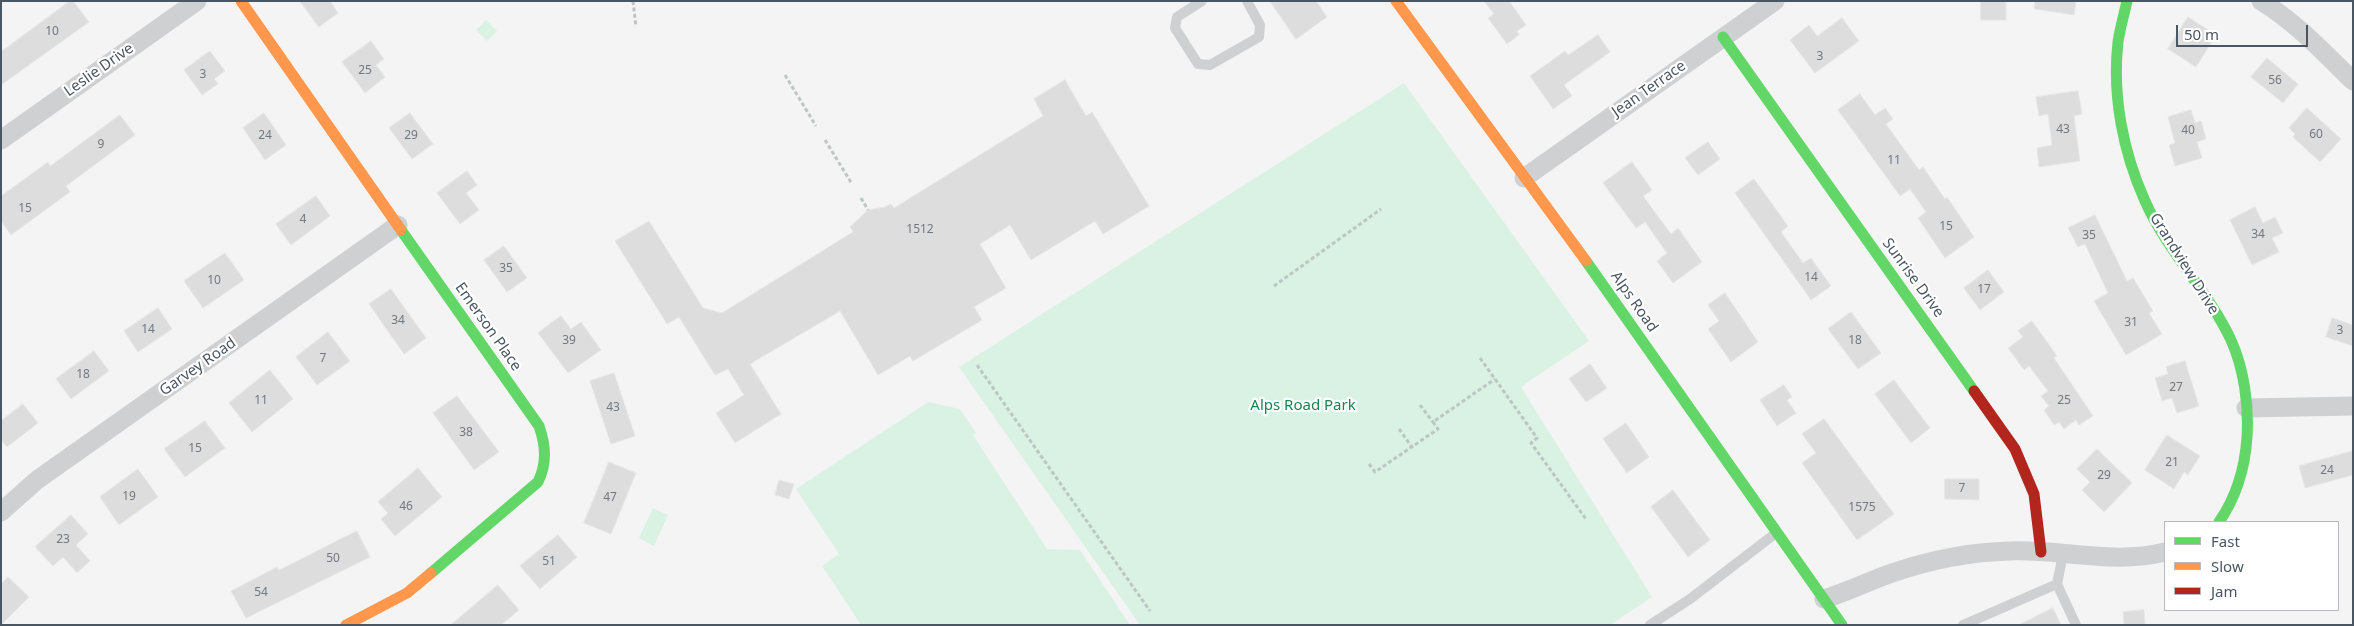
<!DOCTYPE html>
<style>
body{margin:0}
#map{position:relative;width:2354px;height:626px;overflow:hidden;background:#f4f4f4;font-family:"Noto Sans",sans-serif}
canvas{display:block}
.frame{position:absolute;inset:0;border:2px solid #4a5661;pointer-events:none}
.legend{position:absolute;left:2164px;top:521px;width:175px;height:90px;box-sizing:border-box;background:#fff;border:1px solid #b7bbc0;margin:0;padding:6px 9px;list-style:none;font-size:15px;color:#4a5661}
.legend li{display:flex;align-items:center;gap:10px;height:25px}
.legend b{width:25px;border:1px solid #b7bbc0}
.scale{position:absolute;left:2176px;top:25px;width:132px;height:22px;box-sizing:border-box;border:2px solid #4a5661;border-top:0;padding-left:6px;font-size:15px;line-height:18px;white-space:nowrap;color:#4a5661;-webkit-text-stroke:4px #fff;paint-order:stroke}
</style>
<div id="map">
<canvas width="2354" height="626"></canvas>
<div class="frame"></div>
<ul class="legend">
<li><b style="height:6px;background:#63d668"></b>Fast</li>
<li><b style="height:6px;background:#ff974d"></b>Slow</li>
<li><b style="height:6px;background:#b3261e"></b>Jam</li>
</ul>
<div class="scale">50 m</div>
</div>
<script>
const ctx = document.querySelector('canvas').getContext('2d');
ctx.lineJoin = 'round';
function fillPath(path, color) { ctx.fillStyle = color; ctx.fill(path, 'evenodd'); }
function strokePath(path, color, width, dash) { ctx.strokeStyle = color; ctx.lineWidth = width; ctx.lineCap = dash ? 'butt' : 'round'; ctx.setLineDash(dash || []); ctx.stroke(path); }
function write(font, color, halo, rows, align = 'center') {
  ctx.font = font + ' "Noto Sans",sans-serif'; ctx.lineWidth = 4.5; ctx.setLineDash([]); ctx.textBaseline = 'middle'; ctx.strokeStyle = halo; ctx.fillStyle = color; for (const [text, x, y, turn = 0] of rows) {
    ctx.save(); ctx.translate(x, y); ctx.rotate((+turn || 0) * Math.PI / 180); ctx.textAlign = isNaN(turn) ? turn : align; if (halo) ctx.strokeText(text, 0, 0); ctx.fillText(text, 0, 0); ctx.restore();
  }
}
const green = new Path2D(`
 M486,20L497,31L487,41L476,30Z
 M1404,83L1589,341L1521,387L1652,597L1610,625H1140L959,367Z
 M928,402L960,409L976,433L973,435L1047,549L1080,550L1130,625H861L822,566L839,554L796,489Z
 M653,508L668,515L654,546L639,538Z`);
const building = new Path2D(`
 M70,1H73L89,22L1,85V52Z
 M300,1H330L338,13L319,27Z
 M1270,1H1316L1327,17L1296,39Z
 M1484,1H1509L1526,25L1517,31L1519,35L1507,44L1488,18L1494,14Z
 M1981,1H2006V20H1981Z
 M2035,1H2076L2074,15L2035,9Z
 M2188,17L2216,35L2196,67L2168,49Z
 M1842,18L1859,41L1815,73L1790,40L1809,25L1817,36Z
 M1598,35L1610,52L1564,85L1572,96L1553,109L1530,76L1565,51L1568,55Z
 M371,41L384,59L376,65L385,77L365,93L342,62Z
 M210,51L225,71L214,79L218,84L202,95L184,70Z
 M2267,58L2298,84L2283,103L2251,77Z
 M1065,80L1086,116L1092,112L1149,206L1103,234L1095,221L1031,260L1010,225L980,244L1006,288L974,307L982,320L913,361L910,356L878,375L840,311L750,364L781,414L735,443L716,413L744,395L728,369L715,375L679,317L667,324L615,241L649,221L703,308L722,313L853,232L850,227L868,210L885,207L891,204L894,208L1043,116L1034,99Z
 M2078,91L2082,114L2074,116L2080,161L2039,167L2037,148L2052,145L2048,114L2039,116L2036,97Z
 M1860,94L1875,115L1885,108L1893,119L1886,124L1919,170L1923,167L1945,199L1947,197L1974,237L1945,258L1918,218L1926,212L1910,189L1900,196L1838,110Z
 M2307,108L2341,139L2320,162L2293,137L2295,134L2289,128Z
 M2191,110L2195,123L2201,121L2206,139L2197,142L2202,158L2175,166L2169,145L2175,143L2168,117Z
 M264,113L286,145L265,160L243,128Z
 M410,113L433,144L412,159L389,128Z
 M120,115L135,135L66,186L70,192L11,235L1,221V196L48,162L50,166Z
 M1708,142L1720,159L1698,175L1685,158Z
 M1632,162L1652,190L1643,196L1671,234L1678,228L1702,262L1673,283L1657,261L1667,253L1645,222L1636,228L1603,183Z
 M467,171L477,185L466,193L479,210L460,224L437,193Z
 M1754,179L1788,226L1781,232L1803,263L1811,258L1831,286L1811,300L1735,193Z
 M316,196L330,216L291,245L276,224Z
 M2255,207L2263,223L2275,217L2283,233L2272,238L2279,252L2252,265L2230,220Z
 M2095,215L2127,281L2133,278L2153,311L2149,313L2162,334L2126,355L2094,301L2108,293L2085,244L2078,247L2068,228Z
 M504,246L527,278L507,292L484,260Z
 M225,253L244,280L203,308L184,281Z
 M1988,270L2004,292L1980,310L1964,288Z
 M391,289L426,338L404,354L369,304Z
 M1725,293L1758,342L1731,362L1708,329L1719,321L1708,305Z
 M158,308L172,329L138,352L124,331Z
 M1851,312L1881,353L1858,369L1828,329Z
 M561,316L571,329L581,322L601,350L568,373L538,333Z
 M2332,318L2353,325V346L2326,337Z
 M2032,321L2057,356L2054,358L2093,416L2079,425L2076,420L2064,429L2059,422L2054,425L2044,410L2049,406L2041,396L2048,391L2029,366L2024,370L2008,348L2023,337L2018,331Z
 M328,332L350,361L317,385L296,357Z
 M94,351L109,371L71,399L56,379Z
 M2185,361L2199,406L2177,413L2172,398L2162,401L2155,378L2168,374L2166,367Z
 M1590,364L1607,388L1586,402L1569,379Z
 M270,370L293,399L252,432L229,403Z
 M614,373L635,436L611,444L590,381Z
 M1894,380L1930,428L1911,443L1875,394Z
 M1784,385L1792,397L1787,400L1796,413L1777,426L1760,400Z
 M457,396L499,452L474,470L433,413Z
 M23,404L38,423L7,447L1,440V421Z
 M1824,419L1894,514L1857,540L1802,463L1816,453L1802,434Z
 M205,421L225,448L185,477L164,449Z
 M1626,423L1649,457L1627,473L1603,439Z
 M2167,435L2200,456L2188,475L2184,472L2174,489L2145,470Z
 M2097,449L2132,483L2104,512L2082,490L2090,482L2077,469Z
 M2353,451V475L2305,488L2299,466Z
 M609,462L636,473L611,534L584,523Z
 M418,468L442,497L395,536L381,519L388,513L378,502Z
 M138,469L158,497L119,525L100,497Z
 M1945,479H1979V500L1945,499Z
 M779,480L794,484L789,499L775,495Z
 M1673,490L1710,540L1688,557L1651,507Z
 M71,515L88,534L76,545L90,561L77,573L63,557L53,566L35,547Z
 M357,531L370,557L246,618L231,591L277,567L279,570Z
 M558,535L577,557L540,589L520,566Z
 M8,577L29,597L1,625V584Z
 M498,585L519,610L501,625H451Z
 M2053,608L2061,625H2019Z
 M2144,610L2145,625H2124L2123,612Z`);
const path = new Path2D(`
 M633,1L636,27
 M785,75L816,126
 M825,140L852,184
 M861,198L868,210
 M1274,286L1381,209
 M1480,358L1537,438L1531,443L1586,519
 M977,365L1150,611
 M1420,405L1433,422
 M1399,429L1412,447
 M1369,464L1375,472L1438,429L1433,422L1495,379`);
const lane = new Path2D(`
 M1202,1L1177,17L1175,28L1198,64L1210,65L1259,37L1260,25L1247,1
 M2063,554L2057,584L2076,625
 M1650,625L1690,599L1776,533
 M1963,625L2057,584`);
const street = new Path2D(`
 M2261,1C2298,24 2322,51 2353,81
 M1,140L197,1
 M1524,178L1775,1
 M2246,408L2353,406
 M1,512L37,480L398,225
 M1824,599C1847,592 1869,581 1892,573C1930,560 1970,552 2010,551C2063,549 2113,565 2165,552`);
const fast = new Path2D(`
 M2127,1C2124,15 2120,28 2118,42C2112,96 2123,152 2145,201C2167,251 2208,291 2231,340C2244,369 2249,405 2247,437C2245,468 2237,496 2219,522
 M1723,37L1974,391
 M401,230L539,426C546,446 547,463 538,482L431,573
 M1586,261L1842,625`);
const slow = new Path2D(`
 M241,1L401,230
 M1396,1L1586,261
 M346,625L407,593L431,573`);
const jam = new Path2D(`
 M1974,391L2015,449L2034,494L2041,552`);
const numberNames = [
 ["10",52,32],
 ["3",1820,57],
 ["25",365,71],
 ["3",203,75],
 ["56",2275,81],
 ["43",2063,130],
 ["40",2188,131],
 ["60",2316,135],
 ["24",265,136],
 ["29",411,136],
 ["9",101,145],
 ["11",1894,161],
 ["15",25,209],
 ["4",303,220],
 ["15",1946,227],
 ["1512",920,230],
 ["34",2258,235],
 ["35",2089,236],
 ["35",506,269],
 ["14",1811,278],
 ["10",214,281],
 ["17",1984,290],
 ["34",398,321],
 ["31",2131,323],
 ["14",148,330],
 ["3",2340,331],
 ["39",569,341],
 ["18",1855,341],
 ["7",323,359],
 ["18",83,375],
 ["27",2176,388],
 ["11",261,401],
 ["25",2064,401],
 ["43",613,408],
 ["38",466,433],
 ["15",195,449],
 ["21",2172,463],
 ["24",2327,471],
 ["29",2104,476],
 ["7",1962,489],
 ["19",129,497],
 ["47",610,498],
 ["46",406,507],
 ["1575",1862,508],
 ["23",63,540],
 ["50",333,559],
 ["51",549,562],
 ["54",261,593]
];
const streetNames = [
 ["Leslie Drive",99,70,-35],
 ["Jean Terrace",1649,89,-35],
 ["Grandview Drive",2184,264,58],
 ["Sunrise Drive",1913,278,54],
 ["Alps Road",1634,302,55],
 ["Emerson Place",488,327,55],
 ["Garvey Road",198,367,-35]
];
const parkNames = [
 ["Alps Road Park",1303,406]
];
fillPath(green, '#d9f2e3');
fillPath(building, '#ddddde');
strokePath(building, '#e5e6e7', 1);
strokePath(path, '#bcc7c4', 3, [4, 2.5]);
strokePath(lane, '#ced0d2', 10);
strokePath(street, '#ced0d2', 19);
strokePath(fast, '#63d668', 11);
strokePath(slow, '#ff974d', 11);
strokePath(jam, '#b3261e', 11);
write('12px', '#707881', null, numberNames);
write('15px', '#4a5661', '#fff', streetNames);
write('15px', '#17864f', '#fff', parkNames);
</script>
